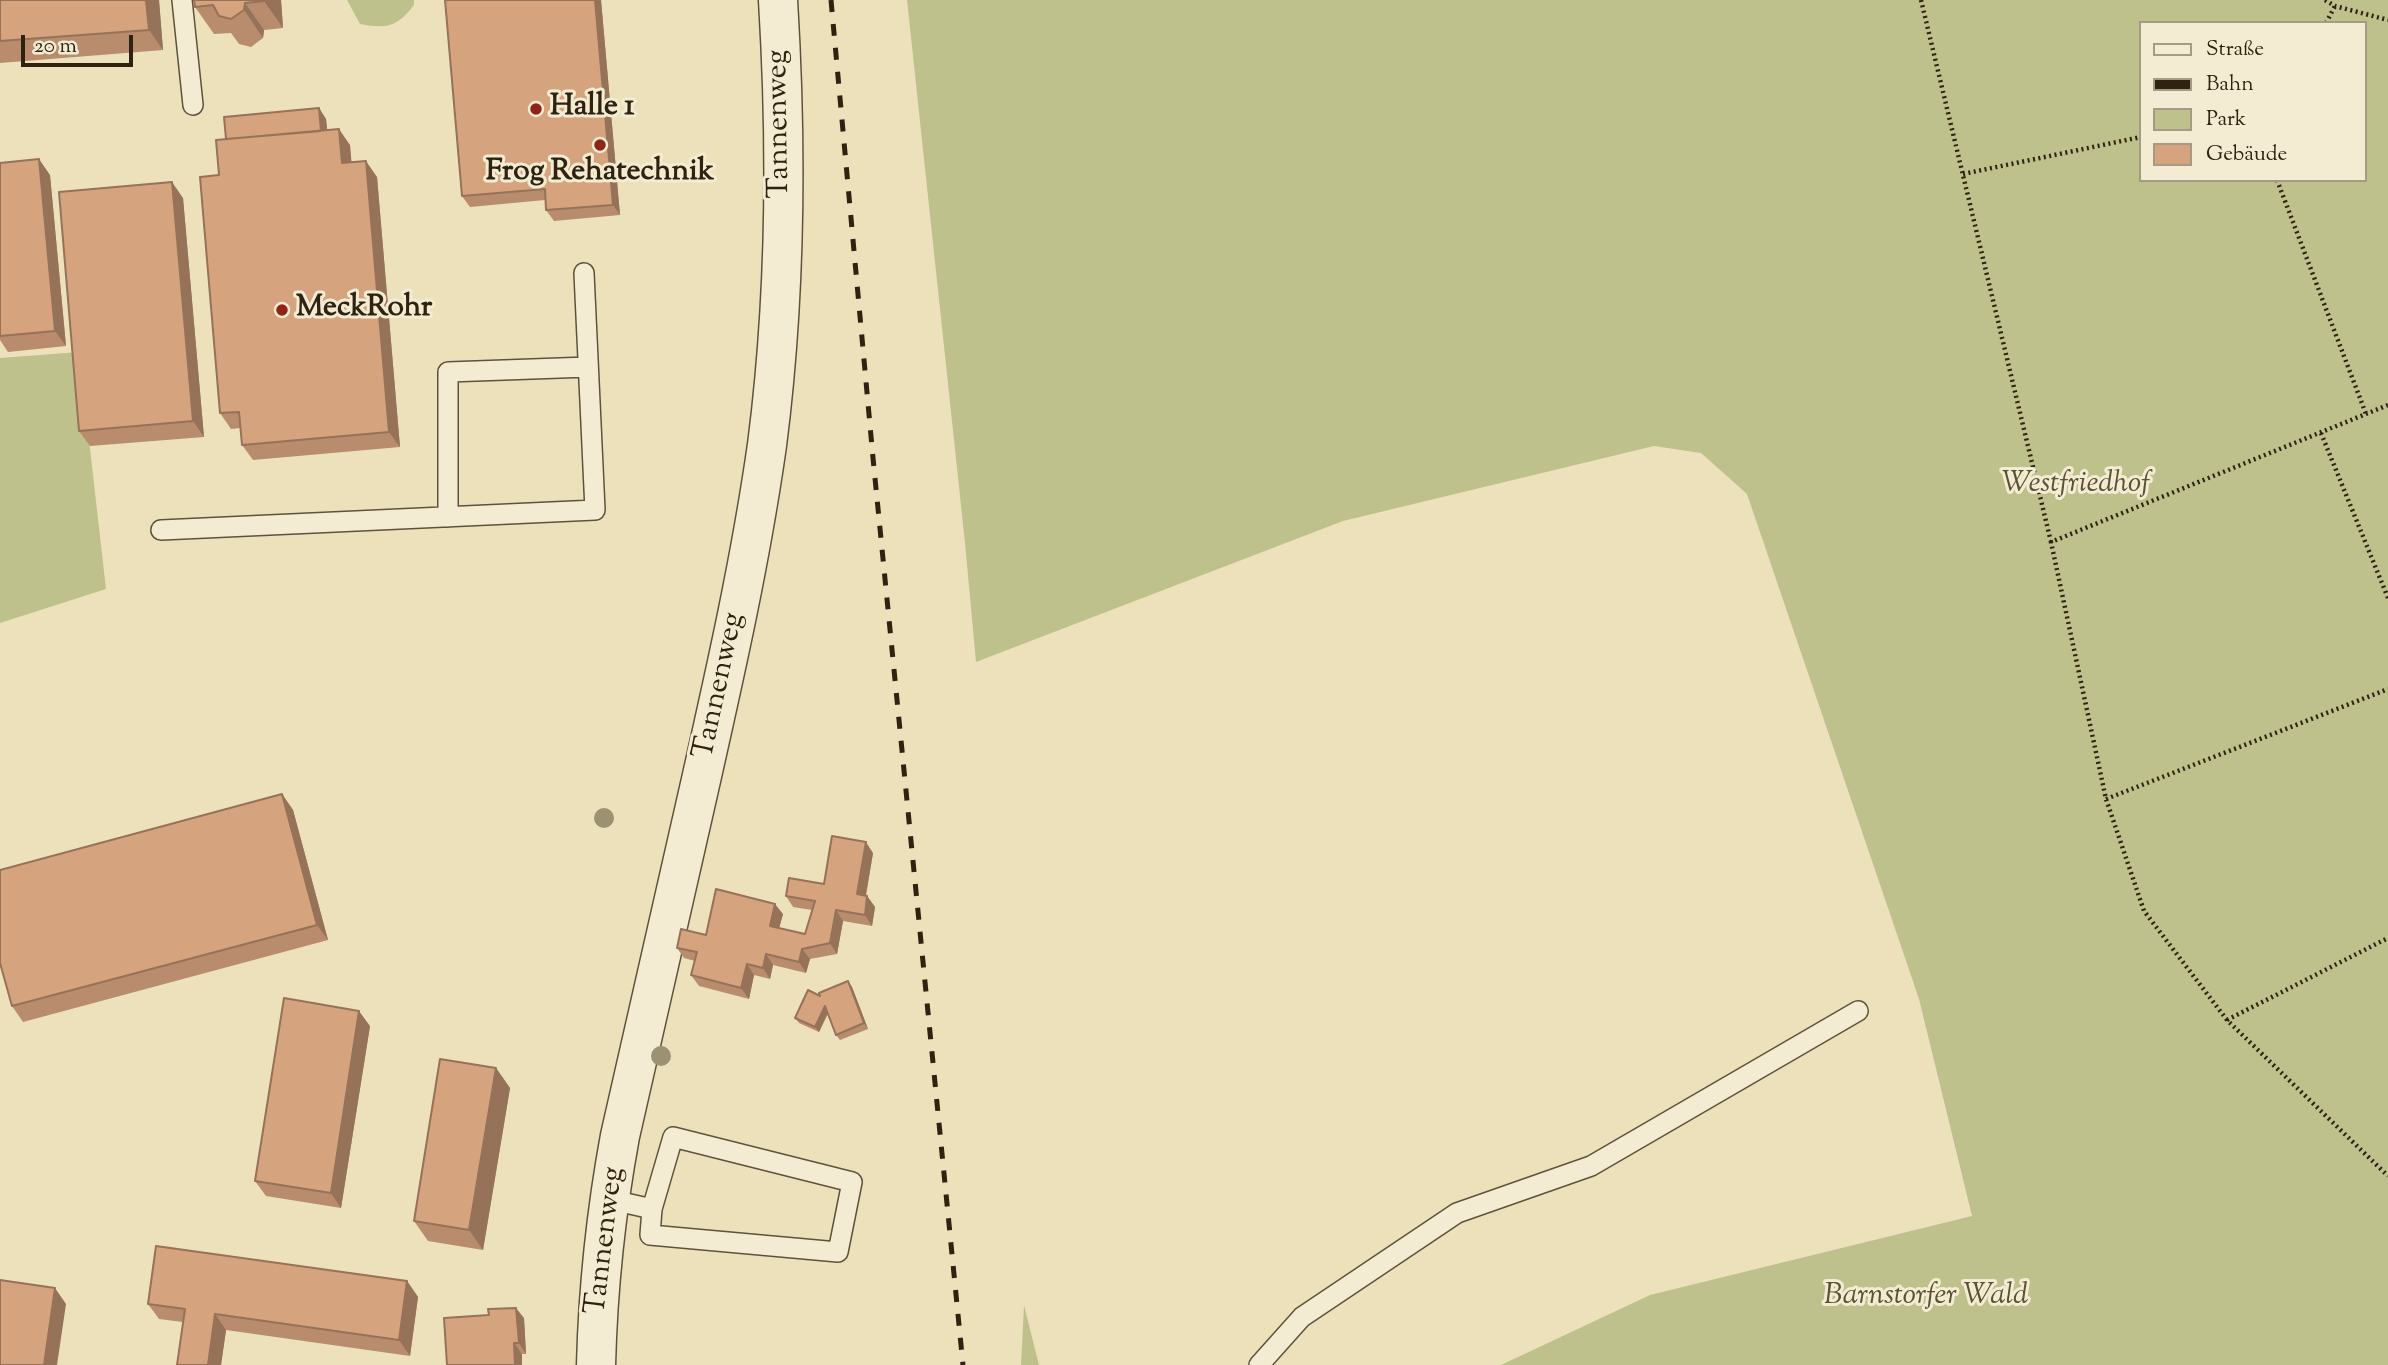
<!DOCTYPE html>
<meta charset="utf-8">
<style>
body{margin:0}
#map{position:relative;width:2388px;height:1365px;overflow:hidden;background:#ede1bc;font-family:"Sorts Mill Goudy",serif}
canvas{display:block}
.legend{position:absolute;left:2139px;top:21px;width:228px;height:161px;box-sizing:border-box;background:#f3ecd3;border:2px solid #a59b85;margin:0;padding:9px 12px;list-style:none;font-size:21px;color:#2f2210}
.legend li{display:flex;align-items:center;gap:14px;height:35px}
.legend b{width:35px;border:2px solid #a59b85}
.scale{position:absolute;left:21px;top:35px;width:112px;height:32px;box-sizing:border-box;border:4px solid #2f2210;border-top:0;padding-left:9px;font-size:21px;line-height:24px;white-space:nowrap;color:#2f2210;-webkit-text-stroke:5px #f3ecd3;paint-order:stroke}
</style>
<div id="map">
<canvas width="2388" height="1365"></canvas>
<ul class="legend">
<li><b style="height:9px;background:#f3ecd3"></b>Straße</li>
<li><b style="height:9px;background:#2f2210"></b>Bahn</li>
<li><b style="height:19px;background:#bfc18c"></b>Park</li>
<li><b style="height:19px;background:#d6a37f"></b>Gebäude</li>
</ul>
<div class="scale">20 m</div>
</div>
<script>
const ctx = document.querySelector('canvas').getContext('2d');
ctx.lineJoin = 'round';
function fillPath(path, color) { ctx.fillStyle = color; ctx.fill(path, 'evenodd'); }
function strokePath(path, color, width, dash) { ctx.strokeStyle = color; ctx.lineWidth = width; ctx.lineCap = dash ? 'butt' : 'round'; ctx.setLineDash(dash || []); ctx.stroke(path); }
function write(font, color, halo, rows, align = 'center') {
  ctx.font = font + ' "Sorts Mill Goudy",serif'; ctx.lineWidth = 6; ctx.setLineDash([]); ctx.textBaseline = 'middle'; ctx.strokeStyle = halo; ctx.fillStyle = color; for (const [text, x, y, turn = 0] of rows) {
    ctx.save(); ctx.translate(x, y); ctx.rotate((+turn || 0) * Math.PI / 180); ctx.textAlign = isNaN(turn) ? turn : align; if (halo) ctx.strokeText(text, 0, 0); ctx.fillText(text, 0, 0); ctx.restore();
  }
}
const green = new Path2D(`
 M347,0H414V5C397,27 387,29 360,24Z
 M907,0H2388V1365H1501L1650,1295L1972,1216L1919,999L1747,494L1701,453L1654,446L1343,521L976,662L965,543ZM2141,23H2365V180H2141Z
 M79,352L106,589L0,623V358Z
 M1024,1305L1039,1365H1021Z`);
const path = new Path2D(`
 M1921,0L2051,542
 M2325,0L2335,6L2388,20
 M2326,23L2335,6
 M1963,174L2141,137
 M2277,180L2366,414
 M2388,405L2051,542L2106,799L2144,911L2227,1020L2388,1176
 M2321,433L2388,598
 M2106,799L2388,689
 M2227,1020L2388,938`);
const service = new Path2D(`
 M182,0L193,105
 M448,517V372L588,367
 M161,530L595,510L584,273
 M608,1199L652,1209L650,1235L838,1252L852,1182L673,1137L652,1209
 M1259,1365L1302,1317L1457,1213L1591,1166L1858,1011`);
const tertiary = new Path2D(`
 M596,1365C598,1287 606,1212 620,1136C647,1017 674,899 701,780C726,669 751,558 767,445C786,298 787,148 778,0`);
const rail = new Path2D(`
 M831,0L873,458L963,1365`);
const trees = [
 [604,818],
 [661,1056]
];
const wall = new Path2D(`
 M0,0H159L163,50L0,63Z
 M194,0H281L283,28L264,30L263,38L251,47L239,44L231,33L214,34L195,7Z
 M445,0H601L620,215L554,221L546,210L545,200L470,207L462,196Z
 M319,108L326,119L327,130L350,145L351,163L377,177L400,447L253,460L242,445L240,428L231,429L220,413L226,139Z
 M0,163L50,175L66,346L8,352L0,340Z
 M183,198L204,437L90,446L79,431Z
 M282,794L293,810L328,940L23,1022L12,1006Z
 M873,853L866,896H867L875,907L872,926L843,921L837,954L810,959L806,973L773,965L770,979L754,975L749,999L699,986L691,975L695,961L684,958L677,948L706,935L783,914L779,928L805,934L812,910L793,907L786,896L824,884Z
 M848,981L852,987L868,1029L840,1040L836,1035L828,1014L819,1032L799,1023L795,1018L820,996Z
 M370,1026L341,1208L266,1196L255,1181Z
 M496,1068L510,1088L483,1250L428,1241L414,1221Z
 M407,1281L418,1297L410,1356L226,1330L221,1365H177L183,1322L159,1319L148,1304Z
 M489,1315L524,1318L526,1354H522Z`);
const shadedWall = new Path2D(`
 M146,0H159L163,50L149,30Z
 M264,0H281L283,28L264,1Z
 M595,0H601L620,215L613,205Z
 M245,3L264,30L263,38L244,10Z
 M319,108L326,119L329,147L321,136Z
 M339,129L350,145L353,179L342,163Z
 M39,159L50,175L66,346L55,331Z
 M366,161L377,177L400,447L389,432Z
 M172,182L183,198L204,437L193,421Z
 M282,794L293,810L328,940L317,925Z
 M866,842L873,853L864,905L857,894Z
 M867,896L875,907L872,926L865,915Z
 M775,904L783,914L777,936L770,926Z
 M836,910L843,921L837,954L830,943Z
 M802,949L810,959L806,973L799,962Z
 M766,954L773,965L770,979L763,968Z
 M747,964L754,975L749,999L741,988Z
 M848,981L852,987L868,1029L864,1023Z
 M825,1006L828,1012L819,1032L815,1027Z
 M359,1011L370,1026L341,1208L331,1193Z
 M496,1068L510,1088L483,1250L469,1230Z
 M407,1281L418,1297L410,1356L399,1340Z
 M55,1288L66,1304L57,1365H44Z
 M516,1308L524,1318L526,1354L519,1343Z
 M215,1314L226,1330L221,1365H208Z
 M514,1343L522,1354V1365H515Z`);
const building = new Path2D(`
 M0,0H146L149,30L0,41Z
 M194,0H264V1L245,3L244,10L231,19L219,16L213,5L195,7Z
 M445,0H595L613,205L546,210L545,189L462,196Z
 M319,108L321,131L226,139L224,117Z
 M339,129L342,163L366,161L389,432L242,445L239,412L220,413L200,177L219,175L216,140Z
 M39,159L55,331L0,336V163Z
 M172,182L193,421L79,431L59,192Z
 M282,794L317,925L12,1006L0,963V870Z
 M832,836L866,842L857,894L867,896L865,915L836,910L830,943L802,949L799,962L766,954L763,968L747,964L741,988L691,975L697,952L677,948L681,929L706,935L716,889L775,904L770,926L805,934L815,901L786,896L789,878L824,884Z
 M848,981L864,1023L836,1035L825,1006L815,1027L795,1018L808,990L820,996L819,993Z
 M284,998L359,1011L331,1193L255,1181Z
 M440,1059L496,1068L469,1230L414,1221Z
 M156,1246L407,1281L399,1340L215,1314L208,1365H177L185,1309L148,1304Z
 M0,1280L55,1288L44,1365H0Z
 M516,1308L519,1343H514L515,1365H447L444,1318L489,1315L488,1309Z`);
const markers = [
 [536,109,7,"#8f2418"],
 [600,145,7,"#8f2418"],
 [282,310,7,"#8f2418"]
];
const poiNames = [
 ["Halle 1",550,109],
 ["Frog Rehatechnik",600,174,"center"],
 ["MeckRohr",296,310]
];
const streetNames = [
 ["Tannenweg",781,124,-91],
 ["Tannenweg",721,686,-78],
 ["Tannenweg",607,1241,-83]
];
const parkNames = [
 ["Westfriedhof",2076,486],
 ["Barnstorfer Wald",1926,1298]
];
fillPath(green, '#bfc18c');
strokePath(service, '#5e523b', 22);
strokePath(tertiary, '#5e523b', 41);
strokePath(path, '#2f2210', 4.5, [2, 3.5]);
strokePath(service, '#f3ecd3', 19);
strokePath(tertiary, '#f3ecd3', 38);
strokePath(rail, '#2f2210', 5, [12, 12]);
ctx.fillStyle = '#9c9272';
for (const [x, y] of trees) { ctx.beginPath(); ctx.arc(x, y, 10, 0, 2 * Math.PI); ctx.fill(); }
fillPath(wall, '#b88c6d');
fillPath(shadedWall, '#967259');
fillPath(building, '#d6a37f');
strokePath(building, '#967259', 2);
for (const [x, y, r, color] of markers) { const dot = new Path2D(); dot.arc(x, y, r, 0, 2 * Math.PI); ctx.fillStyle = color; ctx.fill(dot); strokePath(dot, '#f3ecd3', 2.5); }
write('bold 30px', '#2f2210', '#f3ecd3', poiNames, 'left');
write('30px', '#2f2210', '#f3ecd3', streetNames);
write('italic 30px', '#5a5235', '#f3ecd3', parkNames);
</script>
